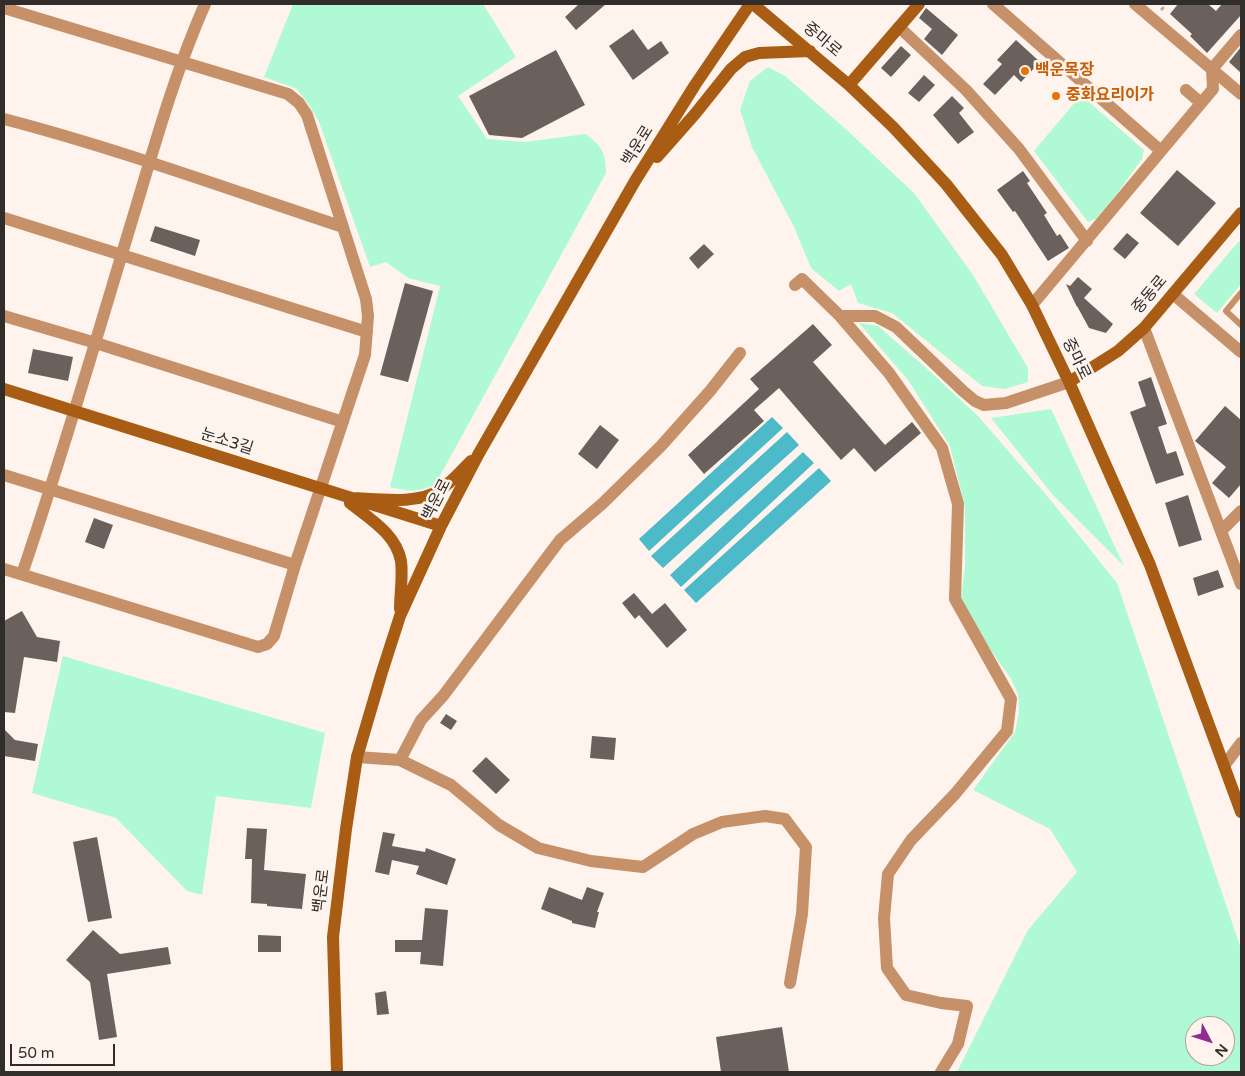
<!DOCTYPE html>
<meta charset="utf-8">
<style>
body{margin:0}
#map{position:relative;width:1245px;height:1076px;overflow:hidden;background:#fef4ed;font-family:"Varela Round",sans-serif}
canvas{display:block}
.frame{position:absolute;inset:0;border:5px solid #312d2b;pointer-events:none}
.north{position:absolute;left:1185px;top:1016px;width:50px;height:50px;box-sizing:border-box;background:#fef4ed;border:1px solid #aca49f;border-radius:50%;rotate:130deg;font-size:14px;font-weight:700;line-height:20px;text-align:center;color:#312d2b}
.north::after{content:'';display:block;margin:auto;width:18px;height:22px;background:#902d94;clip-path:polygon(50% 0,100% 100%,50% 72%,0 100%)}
.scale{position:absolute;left:10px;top:1044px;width:105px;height:22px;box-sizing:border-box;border:2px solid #312d2b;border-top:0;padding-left:6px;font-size:15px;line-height:18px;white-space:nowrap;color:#312d2b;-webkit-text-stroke:4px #fef4ed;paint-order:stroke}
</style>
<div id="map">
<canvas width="1245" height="1076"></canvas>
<div class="frame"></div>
<div class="north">N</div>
<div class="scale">50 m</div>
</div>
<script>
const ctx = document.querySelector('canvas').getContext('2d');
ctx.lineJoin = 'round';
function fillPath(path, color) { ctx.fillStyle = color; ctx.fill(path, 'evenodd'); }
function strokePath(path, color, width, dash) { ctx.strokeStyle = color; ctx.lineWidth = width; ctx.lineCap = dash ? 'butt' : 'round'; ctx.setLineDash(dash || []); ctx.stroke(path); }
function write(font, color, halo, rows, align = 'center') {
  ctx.font = font + ' "Varela Round","Noto Sans KR",sans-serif'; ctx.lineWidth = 5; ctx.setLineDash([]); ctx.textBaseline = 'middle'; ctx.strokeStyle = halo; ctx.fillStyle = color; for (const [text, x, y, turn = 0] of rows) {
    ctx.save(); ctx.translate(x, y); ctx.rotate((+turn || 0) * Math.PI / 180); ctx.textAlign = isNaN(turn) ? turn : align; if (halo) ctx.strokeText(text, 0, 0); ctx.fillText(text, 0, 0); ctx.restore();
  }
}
const green = new Path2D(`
 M293,4H483L516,57L458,96L487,139L525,142L586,134C603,148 605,151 606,173L435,485C416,492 410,492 390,487L440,286L408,278L386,262L370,267L319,122L309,105L297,89L264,77Z
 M768,67L785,76L848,131L914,193L973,275L1028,368V382L1005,389L982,386L892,313L858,303L851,284L839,291L811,268L794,227L752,147L740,110L750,81Z
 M1081,95L1144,150L1142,159L1116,195L1096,219L1088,222L1034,151Z
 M1239,241L1241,243V284L1217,313L1194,294Z
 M859,323L878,326L924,366L978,416L1048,497L1117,583L1241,949V1072H957L1028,930L1077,872L1050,829L973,790L1015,732L1019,713L1018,694L1011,679L982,638L961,598L965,566V507L950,446L908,380ZM1195,1026H1225V1056H1195Z
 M1051,409L1124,566L1053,495L991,418Z
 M63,656L325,733L311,808L216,796L202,895L187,891L116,818L32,793Z`);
const water = new Path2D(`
 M772,417L783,428L649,551L639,539Z
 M787,432L799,445L663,568L651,556Z
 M803,452L814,463L681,587L670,575Z
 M819,468L831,481L696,603L684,590Z`);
const building = new Path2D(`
 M579,4H606L576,30L565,17Z
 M1178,4H1208L1216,11L1222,4H1241V15L1207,53L1190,36L1192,34L1170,14Z
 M926,8L958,35L942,55L924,39L932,29L919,18Z
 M633,29L648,50L661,41L669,53L633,80L609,46Z
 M1016,40L1040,62L1021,82L1014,75L995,95L983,84L1002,64L997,60Z
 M901,46L911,55L891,77L881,68Z
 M1241,47V73L1229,62Z
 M556,50L585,105L522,138L489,135L469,96Z
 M924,75L935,85L919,102L908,93Z
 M952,96L964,108L959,113L974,132L958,144L933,115Z
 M1177,170L1216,203L1178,246L1140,213Z
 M1023,171L1030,181L1027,183L1047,213L1044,215L1057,236L1060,234L1069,248L1048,261L1015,211L1013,212L997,190Z
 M155,226L200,240L195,256L150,241Z
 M1127,233L1139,243L1125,259L1113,249Z
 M704,244L714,254L698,269L689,258Z
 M1078,277L1092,289L1084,298L1113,324L1106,333L1089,328L1077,306V307L1066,284L1070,286Z
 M405,283L433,291L408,382L380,375Z
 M813,324L832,345L813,362L885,445L912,422L921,433L875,472L854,448L841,460L779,388L754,410L764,421L704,474L688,455L759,389L750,379Z
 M33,349L73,357L68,381L28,373Z
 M1151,377L1167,424L1158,427L1167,454L1176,451L1184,475L1156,484L1130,412L1146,406L1138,382Z
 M1225,406L1241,420V484L1229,498L1212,483L1226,467L1195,441Z
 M600,425L619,440L597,469L578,454Z
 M1188,495L1202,540L1179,547L1165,503Z
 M94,518L113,525L104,549L85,542Z
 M1218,570L1224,587L1198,596L1193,578Z
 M634,593L652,614L665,603L687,630L667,648L639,615L635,619L622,603Z
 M22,611L37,637L60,641L57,662L24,657L15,713L4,712V621Z
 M446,714L457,721L451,730L440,723Z
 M4,729L15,740L38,744L35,761L4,756Z
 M592,736L616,738L614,760L590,758Z
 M486,757L510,780L496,794L472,771Z
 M247,828L267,829L264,870L306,874L302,909L267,906V904L251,903L252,859H245Z
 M383,832L395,834L392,846L425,852L426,848L456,859L447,885L416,874L419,866L392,860L389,875L375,872Z
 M97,837L112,918L88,922L73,842Z
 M549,887L582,900L587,887L604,893L597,912H599L595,928L572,923V921L541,909Z
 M425,908L448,910L443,966L420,964L421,952H395V940H422Z
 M93,930L120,954L168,947L171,964L107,974L117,1037L99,1040L90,982L66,960Z
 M258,935L281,936V952H258Z
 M386,991L389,1014L377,1015L375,993Z
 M782,1027L789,1072H721L716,1037Z`);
const path = new Path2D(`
 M1161,10L1167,4`);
const lane = new Path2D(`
 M1241,293L1226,311L1241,325`);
const street = new Path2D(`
 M993,4L1161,151
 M1135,4L1241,94
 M4,8L288,94L299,103L307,115L366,299L368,316L365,355L295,565L274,636L267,644L258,647L4,569
 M899,27L966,90L1019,149L1087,241
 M1186,90L1201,103
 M4,119C119,149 231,190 343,227
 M4,218L367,332
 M795,285L802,279L840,316L889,373L942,448L958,504L955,599L1011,699L1007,731L955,794L911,840L888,874L884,918L887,968L906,995L941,1003L967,1006L958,1044L941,1072
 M1173,294L1241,352
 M1032,305L1213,89L1212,69L1241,35
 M4,316L96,343L343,422
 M840,316H875L896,327L963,391L975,401L984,405L1006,403L1069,382
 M1144,328L1241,584
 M4,475L295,565
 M1221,531L1241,511
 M22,574C60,463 93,350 127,237C151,159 172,79 205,4
 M357,757L400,760L451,785L499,825L538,848L591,861L643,867L693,834L722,822L765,816L785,819L806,847L802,914L790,983
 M400,760L421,720L443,696L560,540L602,504L661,446L710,391L740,353
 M1224,766L1241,743`);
const secondary = new Path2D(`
 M753,4L849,85L893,127L946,184L1002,255L1032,305L1069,382L1150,565L1241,812
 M849,85L919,4
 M657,157L695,114L731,69L745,57L759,53L810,51
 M1069,382L1118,351L1144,328L1241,213
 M4,389L441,526
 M400,609C400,595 403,575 401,561C396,534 370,519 350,503L352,498C378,499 418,505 440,490C451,483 461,471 471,461
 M337,1072L333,937L346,829L357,757L382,672L400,616L441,526L478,455L635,181L695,85L750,4`);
const markers = [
 [1025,71,5,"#e8710a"],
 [1056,96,5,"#e8710a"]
];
const streetNames = [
 ["중마로",822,40,40],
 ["백운로",638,146,-58],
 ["중동로",1150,295,-50],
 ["중마로",1076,359,64],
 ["눈소3길",227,442,17],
 ["백운로",437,500,-63],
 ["백운로",322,891,-83]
];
const foodNames = [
 ["백운목장",1035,71],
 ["중화요리이가",1066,96]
];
fillPath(green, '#affad4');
fillPath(water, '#4cbac8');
fillPath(building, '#6b615c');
strokePath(path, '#aca5a0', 2.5, [4, 4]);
strokePath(lane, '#c69069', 6);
strokePath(street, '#c69069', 12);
strokePath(secondary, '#a95d14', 12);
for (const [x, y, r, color] of markers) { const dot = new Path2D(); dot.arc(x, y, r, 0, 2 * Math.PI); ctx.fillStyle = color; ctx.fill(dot); strokePath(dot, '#fef4ed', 2); }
write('16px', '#312d2b', '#fef4ed', streetNames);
write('bold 16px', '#c56008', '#fef4ed', foodNames, 'left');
</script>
